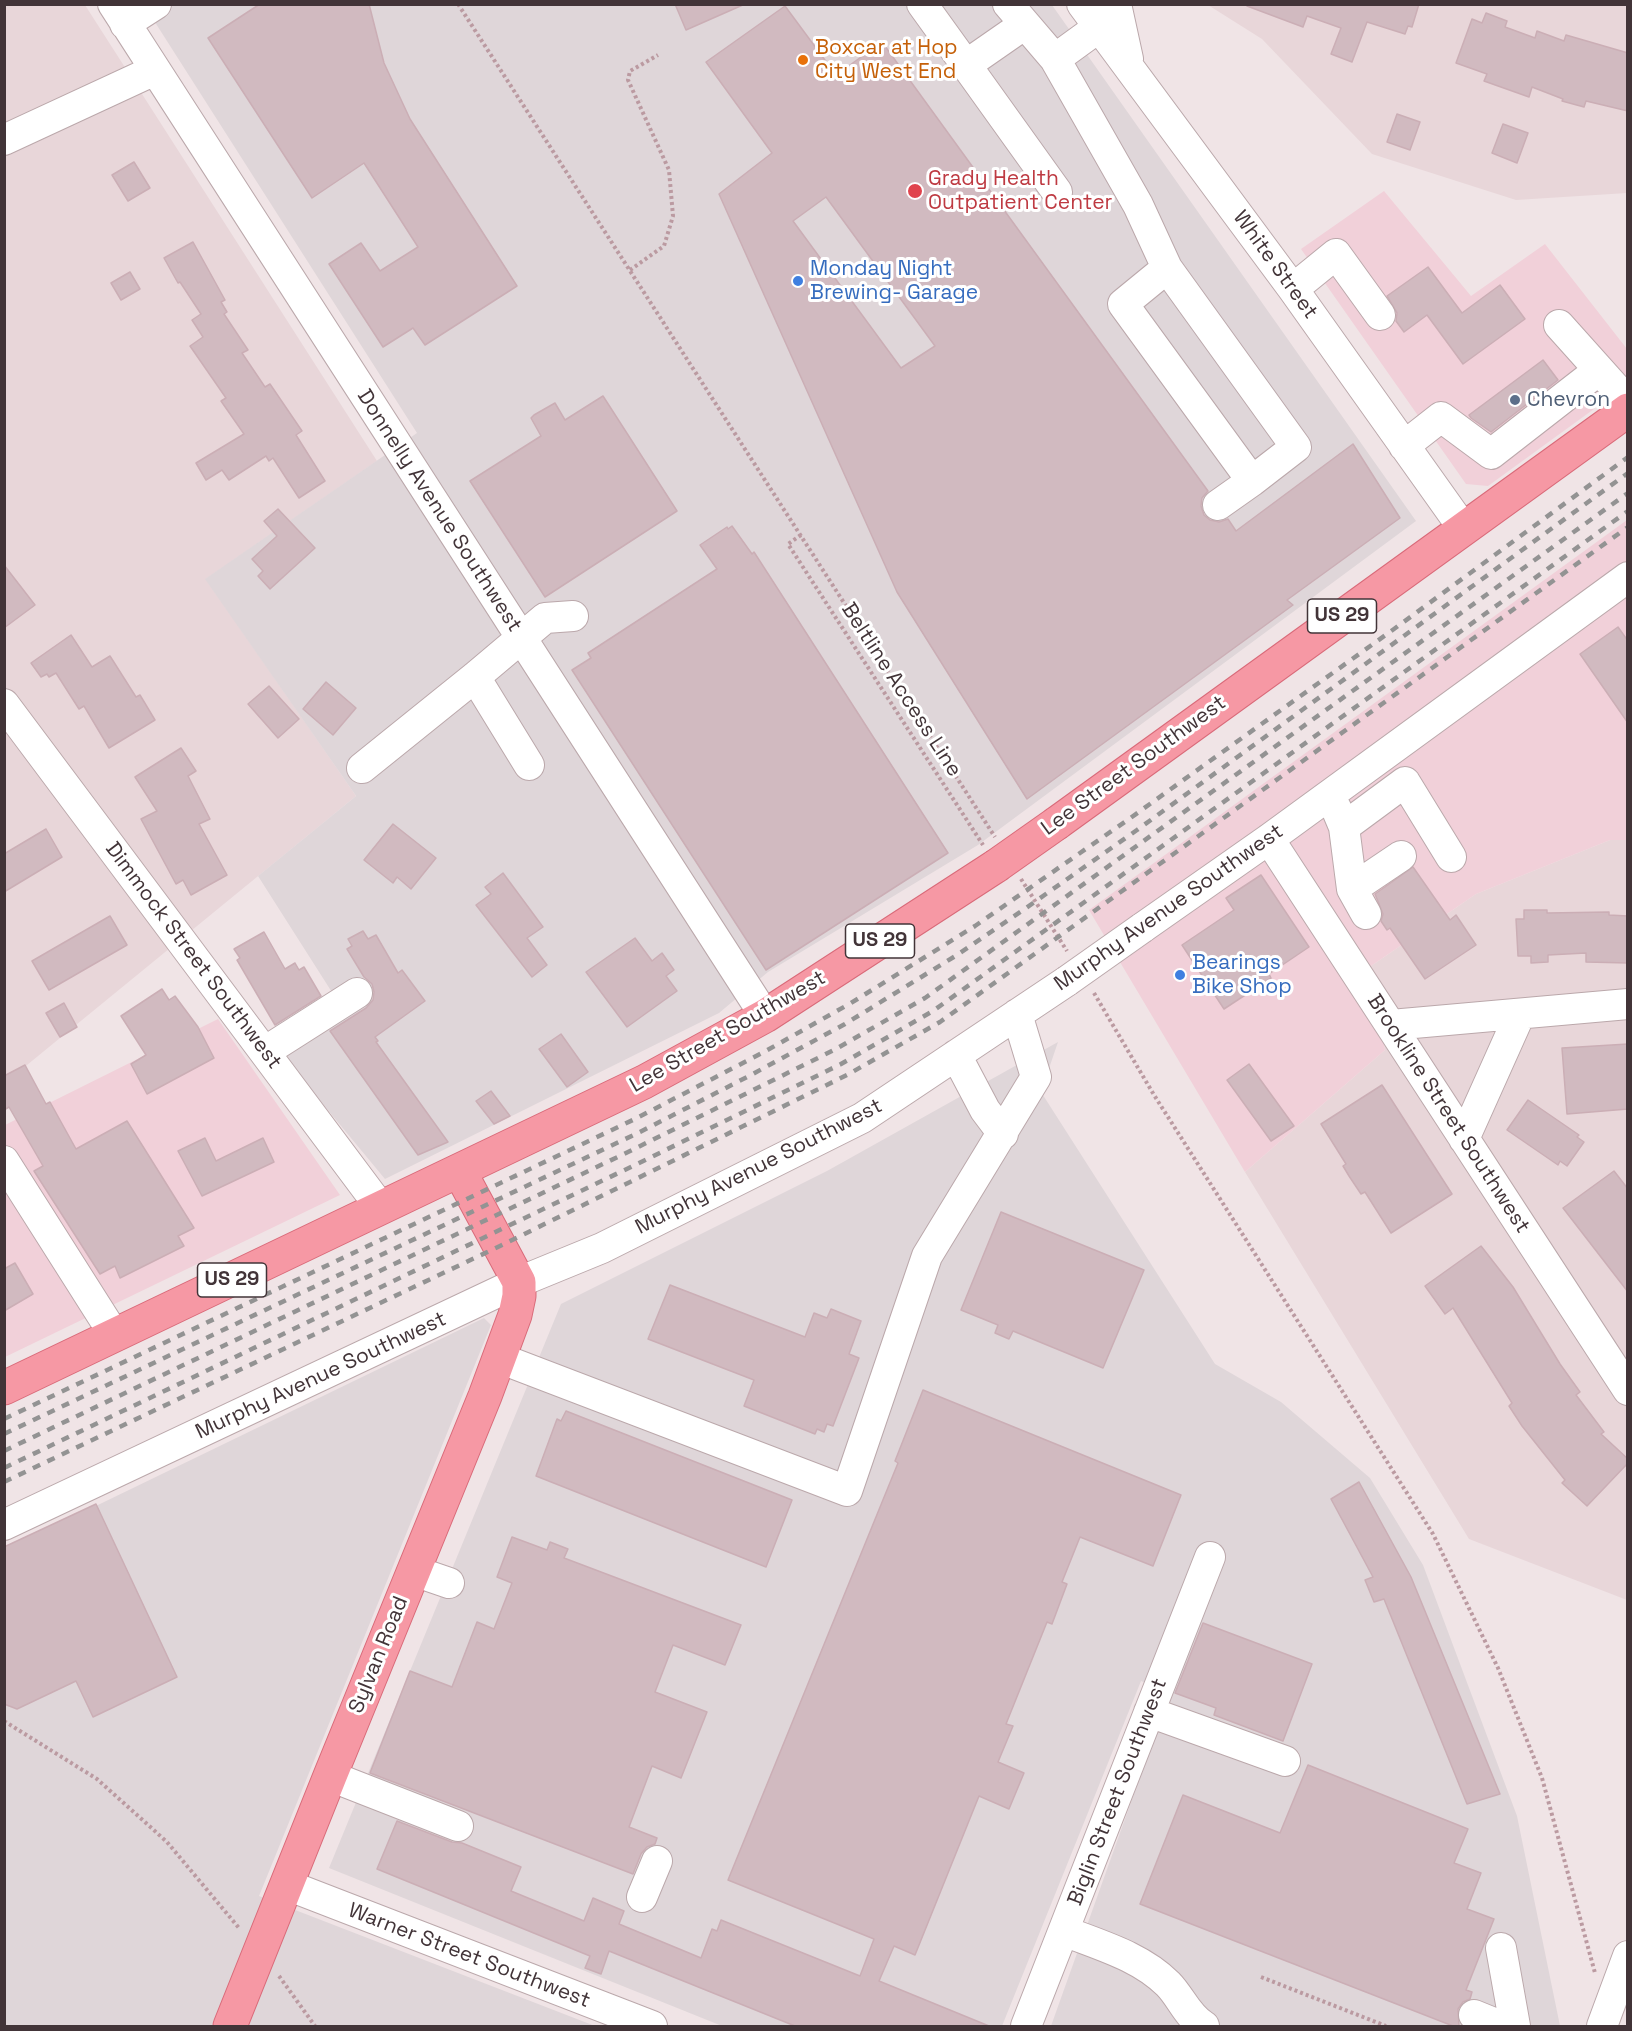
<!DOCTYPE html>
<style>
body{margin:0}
#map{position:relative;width:1632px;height:2031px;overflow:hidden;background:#f0e4e6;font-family:"Space Grotesk",sans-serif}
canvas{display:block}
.frame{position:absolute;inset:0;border:6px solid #423438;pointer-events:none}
</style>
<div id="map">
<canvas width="1632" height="2031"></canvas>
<div class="frame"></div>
</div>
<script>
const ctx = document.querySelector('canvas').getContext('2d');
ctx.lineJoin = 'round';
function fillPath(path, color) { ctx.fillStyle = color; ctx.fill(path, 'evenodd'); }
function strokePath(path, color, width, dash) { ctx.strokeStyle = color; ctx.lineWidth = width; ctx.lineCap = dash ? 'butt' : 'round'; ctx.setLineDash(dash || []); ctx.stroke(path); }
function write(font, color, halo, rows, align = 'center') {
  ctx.font = font + ' "Space Grotesk",sans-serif'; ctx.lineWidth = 6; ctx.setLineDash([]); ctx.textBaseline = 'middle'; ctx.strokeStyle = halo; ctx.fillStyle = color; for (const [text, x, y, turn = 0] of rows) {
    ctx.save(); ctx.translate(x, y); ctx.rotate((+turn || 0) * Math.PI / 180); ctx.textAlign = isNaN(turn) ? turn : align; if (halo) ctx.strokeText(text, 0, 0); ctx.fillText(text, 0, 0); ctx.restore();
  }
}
const residential = new Path2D(`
 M5,5H85L377,461L206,579L356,796L5,1083Z
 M1208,5H1627V193L1516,200L1372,154L1262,39Z
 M1610,840H1627V1600L1469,1539L1245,1172L1385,1050L1371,966L1476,894Z`);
const commercial = new Path2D(`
 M1384,191L1471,296L1545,244L1627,349V385L1488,486L1466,484L1301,249Z
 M1627,520V840H1610L1476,894L1371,966L1385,1050L1245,1172L1089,910Z
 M218,1019L340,1195L5,1357V1125Z`);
const industrial = new Path2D(`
 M144,5H1052L1416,521L978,845L768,972L719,1013L385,1179L268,1038L335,997L258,876L356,796L205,579L417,433Z
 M1058,1042L1041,1092L1215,1364L1281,1402L1370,1478L1423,1565L1517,1816L1560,2026H1051L1170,1693L1141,1681L1002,2026H722L329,1868L561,1304L827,1171Z
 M484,1318L491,1325L259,1896L595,2026H5V1550Z`);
const building = new Path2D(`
 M260,4H369L384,63L410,119L517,286L425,345L413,328L383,347L329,264L361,243L380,271L418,247L364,163L312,198L208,38Z
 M675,4H745L686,30Z
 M1247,4H1419L1412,27L1408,26L1405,34L1367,22L1352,62L1331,54L1341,28L1307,16L1303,27L1247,6Z
 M785,6L836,75L882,42L1208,491L1202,498L1201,506L1204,515L1210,520L1219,522L1228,519L1236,531L1353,444L1400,518L1287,600L1293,605L1027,799L897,592L719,194L772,153L706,62ZM826,197L935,346L901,368L793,221Z
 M1486,13L1507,21L1505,27L1535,38L1537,31L1564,41L1566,35L1628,53V111L1586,101L1584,107L1562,101L1563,99L1532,87L1529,97L1484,81L1487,74L1456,63L1472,19L1482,23Z
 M1397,114L1420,122L1410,150L1387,142Z
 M1503,124L1528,133L1517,163L1492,153Z
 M134,162L150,188L128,201L112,175Z
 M193,242L225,300L221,302L227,312L224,314L248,350L242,353L265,387L270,384L302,431L296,435L325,481L299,498L273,458L269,461L266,456L229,480L222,470L206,480L196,463L244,434L221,401L226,398L190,346L203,337L192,320L201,314L180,282L178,283L164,258Z
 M1428,267L1462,313L1500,285L1525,319L1463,364L1427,315L1404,332L1396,321L1397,313L1387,296Z
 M130,272L140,289L121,300L111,283Z
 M1543,360L1558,380L1491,432L1471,418L1469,415Z
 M603,396L677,511L545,597L470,481L541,436L531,418L534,415L555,403L565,420Z
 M278,509L315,548L270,589L258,576L263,571L252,559L277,536L264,521Z
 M732,526L752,554L754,552L948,853L766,970L572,670L591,658L588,653L717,569L700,545L727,527L728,529Z
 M4,565L35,605L4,628Z
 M1618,627L1628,641V723L1580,654Z
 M71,635L92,667L110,656L136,697L140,695L155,720L109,748L84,706L79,709L56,673L49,677L47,674L41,677L31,663Z
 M326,682L356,708L333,735L303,709Z
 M269,686L299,719L278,738L248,704Z
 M181,748L196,771L188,776L210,819L199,824L227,875L191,895L183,880L176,884L141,819L157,811L135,777Z
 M393,824L436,858L411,889L397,877L393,883L364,860Z
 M46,829L62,857L4,892V854Z
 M1413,867L1450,920L1456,915L1476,945L1425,979L1390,928L1387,930L1381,921L1383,914L1375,894Z
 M503,873L543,927L527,938L547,965L532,977L476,905L491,894L485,887Z
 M1261,875L1309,947L1269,974L1271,978L1224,1009L1182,945L1234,910L1226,898Z
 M1524,910H1547V913L1609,912V915L1628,916V963L1586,962V953L1548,955V962L1531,963V956H1518L1516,919H1524Z
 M110,916L127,945L49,990L32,961Z
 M363,931L368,939L376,935L398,973L402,970L425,1001L375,1037L378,1041L376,1042L448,1142L418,1155L330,1031L366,1008L373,1000L374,992L372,984L364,977L347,949L352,946L348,939Z
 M264,932L285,969L295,963L299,970L304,967L321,996L275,1025L237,960L240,958L234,949Z
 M635,938L652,961L662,953L674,970L666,976L677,991L627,1027L586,972Z
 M162,989L169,1000L175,996L198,1027L214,1058L147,1094L131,1064L146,1055L121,1016Z
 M64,1003L77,1027L60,1037L46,1013Z
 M561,1034L588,1072L567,1087L539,1049Z
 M1628,1044V1109L1567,1114L1562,1048Z
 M1249,1064L1294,1126L1271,1141L1227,1080Z
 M25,1065L46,1104L50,1102L76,1149L127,1121L194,1228L178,1236L184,1246L120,1278L115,1266L100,1274L34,1171L43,1166L9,1107L4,1110V1076Z
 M1382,1085L1452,1194L1391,1233L1365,1192L1361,1194L1349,1176L1343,1166L1346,1164L1321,1124Z
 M491,1091L510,1116L494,1124L476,1101Z
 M1528,1100L1579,1135L1577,1137L1584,1142L1567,1166L1560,1161L1558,1165L1507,1130Z
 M205,1138L216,1161L263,1138L274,1162L202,1196L178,1151Z
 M1614,1171L1628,1189V1292L1563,1208Z
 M1001,1212L1144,1270L1103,1368L1013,1331L1009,1339L995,1333L998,1325L961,1310Z
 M1481,1246L1513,1287L1560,1364L1580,1392L1576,1395L1604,1432L1601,1434L1628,1459V1463L1587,1506L1562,1483L1565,1480L1522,1426L1509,1406L1512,1403L1453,1308L1445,1314L1425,1286Z
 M15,1263L33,1294L4,1311V1269Z
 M670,1285L805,1337L814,1313L827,1318L831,1309L861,1321L849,1354L859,1358L833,1426L827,1424L824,1432L817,1429L815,1434L744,1406L754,1380L648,1339Z
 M923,1390L1181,1495L1153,1566L1080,1537L1062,1582L1067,1584L1052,1624L1047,1622L1006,1724L1013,1726L998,1762L1024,1773L1009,1809L979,1796L915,1955L894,1946L879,1981L989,2026H795L609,1951L601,1974L585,1968L590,1956L377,1869L397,1821L452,1842L462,1843L521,1867L511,1891L584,1921L593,1898L624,1911L619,1924L701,1958L712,1929L717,1931L721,1920L860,1976L874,1939L728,1880L898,1463L895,1461Z
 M566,1411L792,1500L766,1567L536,1476L557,1419L561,1421Z
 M1359,1482L1411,1577L1500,1794L1467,1804L1384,1599L1374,1602L1365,1580L1373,1577L1331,1499Z
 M96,1504L177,1677L93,1717L76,1681L17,1709L4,1704V1547Z
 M512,1537L547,1550L550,1542L568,1549L564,1558L741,1625L725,1665L673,1645L655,1692L707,1712L681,1778L652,1766L629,1827L657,1838L655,1844L647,1847L641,1854L633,1874L370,1773L410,1671L452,1687L477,1622L494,1629L512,1583L497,1577Z
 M1203,1623L1312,1664L1283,1741L1214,1715L1216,1708L1175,1693Z
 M1308,1765L1468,1829L1454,1863L1481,1873L1467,1909L1494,1919L1466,1990L1472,1992L1470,1999L1463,2002L1458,2009L1459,2026H1453L1140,1904L1183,1795L1280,1833Z`);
const path = new Path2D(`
 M458,4L995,837
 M630,270L664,246L673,216L669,170L628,80L630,71L658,55
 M801,535L788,544L983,845
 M1021,879L1067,951
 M1094,993L1154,1095L1433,1534L1498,1668L1542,1778L1595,1973
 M4,1721L97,1779L167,1842L239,1928
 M279,1976L315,2026
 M1261,1977L1386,2026`);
const minor = new Path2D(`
 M113,4L765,1016
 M922,4L966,65L1025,24
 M1008,4L1055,59L1138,205L1167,268L1296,447L1252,481L1123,304L1167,268
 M1082,4L1293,289L1463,528
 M1116,4L1128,59
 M125,24L156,4
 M1055,59L1099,27
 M966,65L1057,192
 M4,140L155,70
 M1293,289L1336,254L1380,315
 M1559,325L1628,402
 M1404,446L1441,417L1491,454L1599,370
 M1218,505L1252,481
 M475,677L529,765
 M4,704L381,1208
 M362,768L475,677L545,618L573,616
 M1336,808L1344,827L1352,889L1366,914
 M1344,827L1405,782L1451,857
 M1269,839L1628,1390
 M1352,889L1401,856
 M1142,928L1269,839L1628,577
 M1391,1025L1628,1004
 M266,1051L357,993
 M956,1055L985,1110L1003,1134
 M1464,1139L1520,1014
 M4,1161L115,1336
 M499,1358L847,1491L927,1256L1036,1077L1017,1014
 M4,1525L519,1282L602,1248L862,1118L1067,981
 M414,1571L449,1583
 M1149,1712L1285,1761
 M330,1776L458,1826
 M287,1885L652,2026
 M642,1897L657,1861
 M1064,1931C1099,1945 1140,1956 1168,1984C1181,1997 1187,2016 1204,2026
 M1501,1948L1515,2026
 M1474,2015L1501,2026
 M1026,2026L1210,1557
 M1602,2026L1628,1956`);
const major = new Path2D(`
 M1057,823L1628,410
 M4,1388L644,1082L765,1016L996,866
 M230,2026L330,1776L485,1396L515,1315L519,1296V1282L460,1172`);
const rail = new Path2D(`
 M4,1419L635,1119L764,1052L851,1003L975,926L1129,819L1394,629L1628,457
 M4,1434L640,1132L749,1076L845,1024L957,955L1026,908L1137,830L1628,473
 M4,1451L628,1152L834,1050L925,998L1628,493
 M4,1468L635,1165L841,1064L933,1011L1628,511
 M4,1482L500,1246L847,1075L940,1022L1628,527`);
const minorBridge = new Path2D(`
 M1067,981L1142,928`);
const majorBridge = new Path2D(`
 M996,866L1057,823`);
const markers = [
 [803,60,6,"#e8710a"],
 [915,191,8,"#e0444e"],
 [798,281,6,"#3f7fe0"],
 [1515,400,6,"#5c6f8a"],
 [1180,975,6,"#3f7fe0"]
];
const shields = [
 [1342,616,69],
 [880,941,69],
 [232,1280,69]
];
const shieldNames = [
 ["US 29",1342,616],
 ["US 29",880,941],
 ["US 29",232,1280]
];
const foodNames = [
 ["Boxcar at Hop",815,48],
 ["City West End",815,72]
];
const healthNames = [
 ["Grady Health",928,179],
 ["Outpatient Center",928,203]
];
const streetNames = [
 ["White Street",1275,265,54],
 ["Donnelly Avenue Southwest",439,511,57],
 ["Beltline Access Line",901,690,57],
 ["Lee Street Southwest",1134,766,-36],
 ["Murphy Avenue Southwest",1169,908,-35],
 ["Dimmock Street Southwest",193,956,53],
 ["Lee Street Southwest",728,1032,-30],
 ["Brookline Street Southwest",1448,1114,57],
 ["Murphy Avenue Southwest",759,1167,-27],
 ["Murphy Avenue Southwest",321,1376,-25],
 ["Sylvan Road",379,1655,-68],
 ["Biglin Street Southwest",1118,1792,-69],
 ["Warner Street Southwest",469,1956,21]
];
const shopNames = [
 ["Monday Night",810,269],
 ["Brewing- Garage",810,293],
 ["Bearings",1192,963],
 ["Bike Shop",1192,987]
];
const serviceNames = [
 ["Chevron",1527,400]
];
fillPath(residential, '#e8d6d9');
fillPath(commercial, '#f1d0d9');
fillPath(industrial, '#dfd6d9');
fillPath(building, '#d1bac0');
strokePath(building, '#cbaeb5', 1.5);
strokePath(minor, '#bba8ab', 32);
strokePath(major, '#d96a79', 35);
strokePath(path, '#bb9aa1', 4, [3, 3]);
strokePath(minor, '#fff', 30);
strokePath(major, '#f698a4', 33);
strokePath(rail, '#939393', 4.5, [8, 8]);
strokePath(minorBridge, '#bba8ab', 32, []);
strokePath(majorBridge, '#d96a79', 35, []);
strokePath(minorBridge, '#fff', 30);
strokePath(majorBridge, '#f698a4', 33);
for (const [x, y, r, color] of markers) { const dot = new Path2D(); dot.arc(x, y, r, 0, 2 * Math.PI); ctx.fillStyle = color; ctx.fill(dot); strokePath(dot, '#fff', 2); }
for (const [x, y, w] of shields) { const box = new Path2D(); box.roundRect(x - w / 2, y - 17, w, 34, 4.5); ctx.fillStyle = '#fff'; ctx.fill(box); strokePath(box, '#423438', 1.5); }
write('bold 20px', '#423438', null, shieldNames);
write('21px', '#c56008', '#fff', foodNames, 'left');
write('21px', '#be3a42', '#fff', healthNames, 'left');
write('21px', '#423438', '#fff', streetNames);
write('21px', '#366cbe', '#fff', shopNames, 'left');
write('21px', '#4e5e75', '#fff', serviceNames, 'left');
</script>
